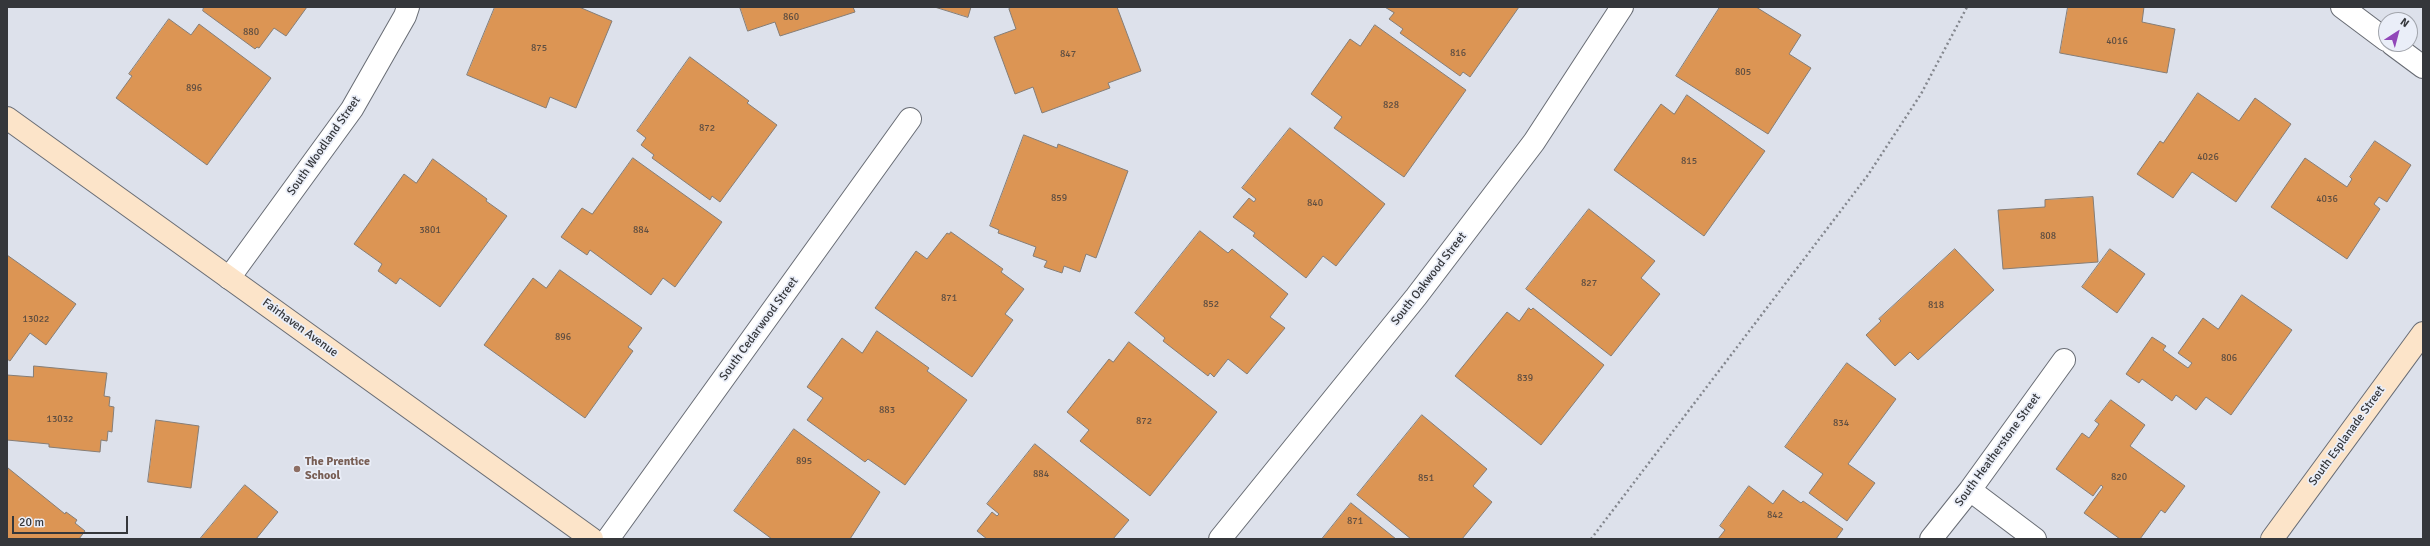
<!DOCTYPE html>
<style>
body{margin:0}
#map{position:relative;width:2430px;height:546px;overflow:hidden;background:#dde1eb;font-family:Signika,sans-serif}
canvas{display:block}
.frame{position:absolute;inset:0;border:8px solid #35373b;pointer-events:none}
.north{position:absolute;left:2378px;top:12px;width:40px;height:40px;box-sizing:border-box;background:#eaeef8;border:1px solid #a2a5ac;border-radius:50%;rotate:36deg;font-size:11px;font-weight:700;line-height:16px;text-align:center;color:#35373b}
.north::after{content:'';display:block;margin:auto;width:14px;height:18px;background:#9147b9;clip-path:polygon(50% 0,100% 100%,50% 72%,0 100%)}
.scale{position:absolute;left:12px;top:516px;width:116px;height:18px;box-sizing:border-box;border:2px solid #35373b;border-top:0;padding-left:5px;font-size:12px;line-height:14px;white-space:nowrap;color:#35373b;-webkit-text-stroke:3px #eaeef8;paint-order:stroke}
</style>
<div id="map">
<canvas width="2430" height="546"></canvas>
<div class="frame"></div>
<div class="north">N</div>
<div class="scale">20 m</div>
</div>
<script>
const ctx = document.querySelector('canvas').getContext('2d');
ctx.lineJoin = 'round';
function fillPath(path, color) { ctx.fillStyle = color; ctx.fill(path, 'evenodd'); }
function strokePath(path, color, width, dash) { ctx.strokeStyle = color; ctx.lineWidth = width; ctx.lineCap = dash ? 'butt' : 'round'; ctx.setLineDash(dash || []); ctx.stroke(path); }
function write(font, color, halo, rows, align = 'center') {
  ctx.font = font + ' Signika,sans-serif'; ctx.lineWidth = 3.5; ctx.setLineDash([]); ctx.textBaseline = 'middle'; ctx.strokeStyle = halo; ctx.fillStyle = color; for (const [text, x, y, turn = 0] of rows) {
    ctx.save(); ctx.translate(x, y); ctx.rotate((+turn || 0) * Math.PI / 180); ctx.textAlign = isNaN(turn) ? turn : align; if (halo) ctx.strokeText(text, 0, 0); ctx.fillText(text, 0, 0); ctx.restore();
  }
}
const building = new Path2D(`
 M204,7H307L286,36L274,28L259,48L257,47L255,49L203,11Z
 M495,7H579L612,21L576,108L550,97L546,108L467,75Z
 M740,7H853L855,12L780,36L775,22L748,31Z
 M935,7H971L968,17Z
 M1012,7H1117L1141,71L1108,83L1110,88L1042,113L1033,87L1015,94L994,37L1016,29L1009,9Z
 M1385,7H1519L1470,77L1463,72L1460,76L1400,33L1403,29L1389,19L1394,13Z
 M1720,7H1756L1801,35L1789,54L1811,68L1768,134L1676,76Z
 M2068,7H2144L2142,22L2175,29L2167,73L2060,53Z
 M169,19L191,35L199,24L271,78L207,165L116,98L132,76L129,74Z
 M1375,25L1466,90L1404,177L1334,128L1342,117L1311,94L1350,39L1360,46Z
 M690,57L749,101L747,103L777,125L720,202L712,196L710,200L652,158L654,155L641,145L646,138L637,131Z
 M2198,93L2239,121L2255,98L2291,124L2236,202L2192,172L2173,198L2137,174L2160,141L2163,143Z
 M1687,95L1765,151L1704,236L1614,170L1661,104L1674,114Z
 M1290,128L1385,204L1336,266L1323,256L1306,278L1253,236L1255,233L1233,217L1249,198L1254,202L1256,199L1242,188Z
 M1024,135L1057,148L1058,144L1128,171L1096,258L1086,254L1080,272L1064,266L1062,273L1044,267L1047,261L1033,256L1036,247L998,233L999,230L990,226Z
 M2375,141L2411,165L2387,202L2379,197L2374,204L2380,209L2347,259L2271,207L2305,158L2347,187L2352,179L2350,177Z
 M633,158L722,222L675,287L663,278L651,295L590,250L587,255L561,237L582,208L592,214Z
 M433,159L487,199L486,201L507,216L440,307L400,278L396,284L378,271L382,264L354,244L404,174L416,183Z
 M2093,197L2098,262L2003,269L1998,210L2045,207V200Z
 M1589,209L1655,261L1641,278L1660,294L1611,356L1526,289Z
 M1200,231L1228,253L1232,249L1288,294L1270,317L1285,328L1247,374L1228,359L1214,377L1210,373L1208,376L1163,341L1165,338L1135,313Z
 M951,232L1003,269L1001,272L1024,289L1005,314L1013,320L972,377L875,308L916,251L927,259L947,233L949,234Z
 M1955,249L1994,290L1918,360L1910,352L1895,366L1866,335L1881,321L1879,319Z
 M2110,249L2145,274L2117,313L2082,287Z
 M7,255L76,304L46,345L30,333L10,361L7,359Z
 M560,270L642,328L628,347L633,351L585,418L484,345L533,278L546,288Z
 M2242,295L2292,330L2231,415L2206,397L2196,410L2176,395L2172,401L2142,379L2139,383L2126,374L2152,337L2166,346L2163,350L2188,368L2192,363L2178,353L2203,318L2218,329Z
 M1529,308L1531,310L1533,308L1604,365L1541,445L1455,376L1507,312L1519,321Z
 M877,331L929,368L927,371L967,400L905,485L868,459L865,462L807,420L823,398L807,387L842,338L862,353Z
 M1129,342L1217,412L1150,496L1080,441L1089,430L1067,412L1109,359L1113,362Z
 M1847,363L1896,399L1848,464L1875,483L1847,521L1809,493L1823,474L1785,447Z
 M34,366L107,373L104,396L110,397L109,406L114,407L112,432L108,431L107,441L101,440L100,452L49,447V444L7,440V375L33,377Z
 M2111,400L2145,425L2130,446L2185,486L2165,513L2161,510L2140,539H2120L2084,513L2103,487L2101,485L2093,496L2056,469L2082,433L2089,438L2099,424L2095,421Z
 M1422,415L1487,469L1473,486L1492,502L1462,539H1411L1357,495Z
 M156,420L199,426L191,488L148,482Z
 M794,429L880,492L850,539H772L734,511Z
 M1035,444L1129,520L1113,539H987L977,531L992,512L997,516L999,514L987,504Z
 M8,468L65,514L66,512L77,520L75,523L85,531L79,539H7Z
 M245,485L278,512L256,539H200Z
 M1749,486L1773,504L1783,490L1801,503L1803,501L1843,529L1836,539H1718L1725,530L1720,526Z
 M1351,503L1396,539H1322Z`);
const path = new Path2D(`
 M1591,539L1868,175L1921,94L1967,7`);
const minor = new Path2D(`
 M2342,7L2386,40
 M2392,44L2423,67
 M229,278L352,109L405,16L408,7
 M1970,490L2035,539
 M608,539L910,119
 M1220,539L1416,297L1534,142L1622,7
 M1931,539L1970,490L2064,360`);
const secondary = new Path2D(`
 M7,118L592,539
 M2272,539L2423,333`);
const markers = [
 [297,469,4,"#8d6e63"]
];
const numberNames = [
 ["860",791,17],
 ["880",251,32],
 ["4016",2117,41],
 ["875",539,48],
 ["816",1458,53],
 ["847",1068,54],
 ["805",1743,72],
 ["896",194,88],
 ["828",1391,105],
 ["872",707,128],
 ["4026",2208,157],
 ["815",1689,161],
 ["859",1059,198],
 ["4036",2327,199],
 ["840",1315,203],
 ["3801",430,230],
 ["884",641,230],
 ["808",2048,236],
 ["827",1589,283],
 ["871",949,298],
 ["852",1211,304],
 ["818",1936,305],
 ["13022",36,319],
 ["896",563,337],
 ["806",2229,358],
 ["839",1525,378],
 ["883",887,410],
 ["13032",60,419],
 ["872",1144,421],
 ["834",1841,423],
 ["895",804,461],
 ["884",1041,474],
 ["820",2119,477],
 ["851",1426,478],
 ["842",1775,515],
 ["871",1355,521]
];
const streetNames = [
 ["South Woodland Street",324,146,-55],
 ["South Oakwood Street",1429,279,-52],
 ["Fairhaven Avenue",300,328,36],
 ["South Cedarwood Street",759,329,-54],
 ["South Esplanade Street",2347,436,-54],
 ["South Heatherstone Street",1998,450,-54]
];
const educationNames = [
 ["The Prentice",305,462],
 ["School",305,476]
];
fillPath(building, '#dc9554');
strokePath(building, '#857d76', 1);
strokePath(minor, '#686c74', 24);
strokePath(secondary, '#686c74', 24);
strokePath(path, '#84878e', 2.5, [2, 3]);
strokePath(minor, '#fff', 22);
strokePath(secondary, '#fce4c9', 22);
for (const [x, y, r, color] of markers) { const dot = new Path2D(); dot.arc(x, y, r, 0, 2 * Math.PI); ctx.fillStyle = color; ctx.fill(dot); strokePath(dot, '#eaeef8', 1.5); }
write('10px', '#5f4e41', null, numberNames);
write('12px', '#35373b', '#eaeef8', streetNames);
write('bold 12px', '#785e54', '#eaeef8', educationNames, 'left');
</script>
